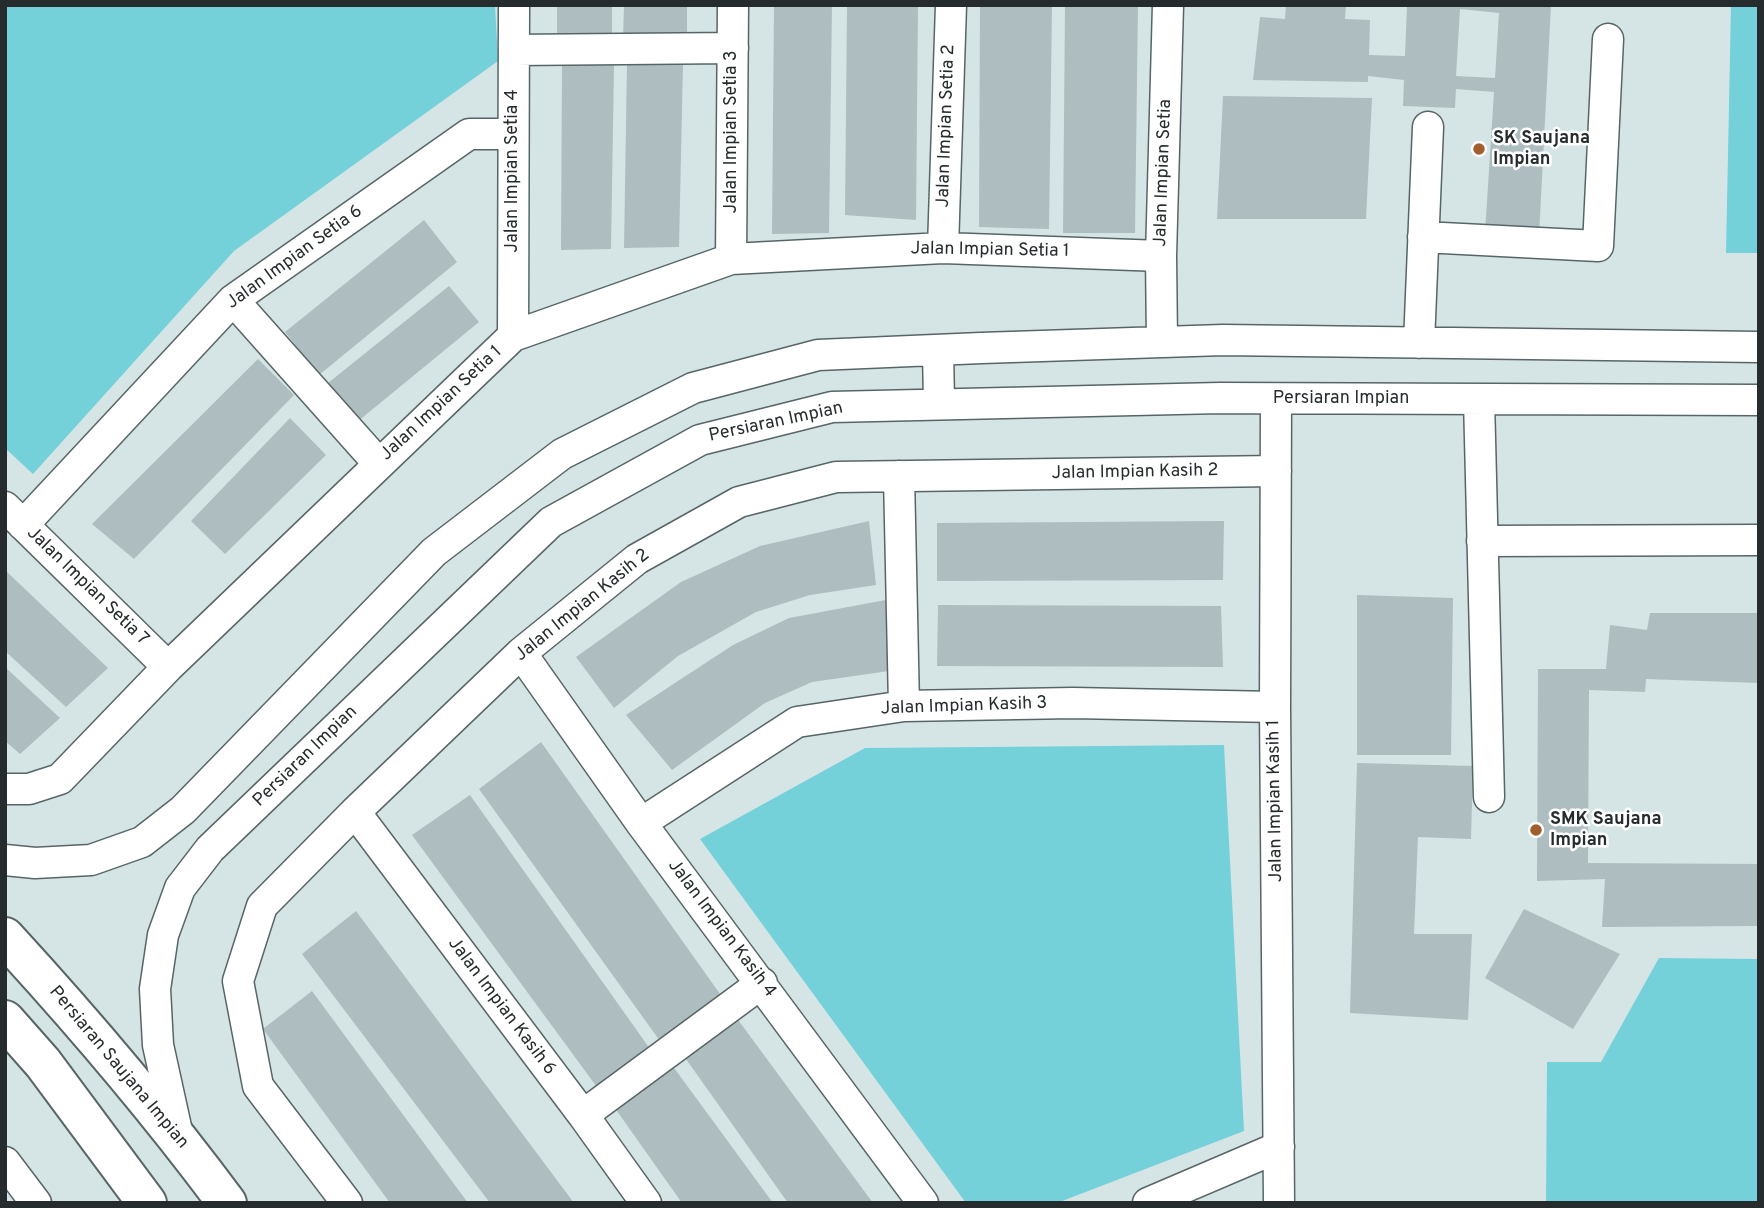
<!DOCTYPE html>
<style>
body{margin:0}
#map{position:relative;width:1764px;height:1208px;overflow:hidden;background:#d5e5e6;font-family:Overpass,sans-serif}
canvas{display:block}
.frame{position:absolute;inset:0;border:7px solid #262c2d;pointer-events:none}
</style>
<div id="map">
<canvas width="1764" height="1208"></canvas>
<div class="frame"></div>
</div>
<script>
const ctx = document.querySelector('canvas').getContext('2d');
ctx.lineJoin = 'round';
function fillPath(path, color) { ctx.fillStyle = color; ctx.fill(path, 'evenodd'); }
function strokePath(path, color, width, dash) { ctx.strokeStyle = color; ctx.lineWidth = width; ctx.lineCap = dash ? 'butt' : 'round'; ctx.setLineDash(dash || []); ctx.stroke(path); }
function write(font, color, halo, rows, align = 'center') {
  ctx.font = font + ' Overpass,sans-serif'; ctx.lineWidth = 5; ctx.setLineDash([]); ctx.textBaseline = 'middle'; ctx.strokeStyle = halo; ctx.fillStyle = color; for (const [text, x, y, turn = 0] of rows) {
    ctx.save(); ctx.translate(x, y); ctx.rotate((+turn || 0) * Math.PI / 180); ctx.textAlign = isNaN(turn) ? turn : align; if (halo) ctx.strokeText(text, 0, 0); ctx.fillText(text, 0, 0); ctx.restore();
  }
}
const green = new Path2D(`
 M5,5H495L498,61L234,251L33,474L5,448Z
 M1731,5H1759V253H1726Z
 M1224,745L1244,1131L1057,1203H966L700,839L865,748Z
 M1659,958L1759,959V1203H1546L1547,1062H1601Z`);
const building = new Path2D(`
 M557,5H612V40L557,41Z
 M624,5H687V41H623Z
 M774,5H832L829,233L772,234Z
 M847,5H918L916,220L845,215Z
 M980,5H1052L1049,229L979,227Z
 M1065,5H1138L1135,233H1063Z
 M1286,5H1346L1345,19L1370,20L1369,55L1405,56L1407,5H1551L1539,236L1485,233L1494,92L1456,89L1455,108L1403,106L1404,80L1368,76V82L1253,80L1260,17L1285,19ZM1460,9L1499,13L1495,78L1456,76Z
 M627,62L683,63L679,247L624,248Z
 M562,63L614,65L611,249L561,250Z
 M1223,96L1372,98L1366,219H1217Z
 M424,220L457,262L319,375L285,332Z
 M449,286L479,322L357,422L323,387Z
 M258,359L294,395L134,559L92,524Z
 M290,418L326,455L225,554L191,521Z
 M869,521L876,585L810,595L756,612L678,656L614,708L576,657L681,582L760,546Z
 M1224,521L1223,580L937,581V523Z
 M5,570L108,668L66,707L5,651Z
 M1357,595L1453,598L1451,755H1357Z
 M891,599L896,670L812,682L765,703L672,770L626,715L733,645L789,618Z
 M938,605L1221,606L1223,667L937,666Z
 M1650,613H1759V683L1646,679L1645,692L1589,690L1588,863L1759,864V926L1602,927L1605,879L1537,881L1538,669H1606L1610,625L1647,630Z
 M5,667L60,718L20,754L5,741Z
 M541,742L725,1001L665,1048L479,789Z
 M1357,763L1473,766L1471,839L1418,837L1414,934H1472L1468,1020L1350,1013Z
 M470,795L655,1056L602,1094L412,835Z
 M1524,909L1620,954L1573,1029L1485,978Z
 M356,911L574,1203H490L302,954Z
 M312,991L468,1203H390L263,1029Z
 M733,1013L873,1203H788L681,1052Z
 M669,1061L773,1203H682L612,1104Z`);
const minor = new Path2D(`
 M514,50L733,48
 M1423,237L1598,246L1608,39
 M943,248L951,5
 M731,259L733,5
 M233,300L379,464
 M513,336L514,5
 M1162,342L1161,256L1168,5
 M1419,343L1428,127
 M938,350L939,404
 M1276,399L1275,707L1279,1203
 M1479,399L1489,797
 M899,476L904,706
 M5,507L168,667
 M23,525L233,300L469,134H512
 M1482,541L1759,540
 M521,653L641,823L923,1203
 M5,789H29L60,779L168,667L513,336L731,259L943,248L1161,256
 M355,812L583,1115L646,1203
 M641,823L797,722L904,706L1073,703L1275,707
 M5,860L35,863L91,860L142,842L183,810L434,552L562,454L693,388L818,355L981,348L1223,340L1759,347
 M583,1115L762,983
 M178,1136L158,1045L155,989L163,935L180,888L210,849L551,522L700,440L832,407L1220,398L1759,400
 M5,1162L36,1203
 M347,1203L258,1086L238,981L262,906L355,812L521,653L637,559L739,502L836,477L1276,471
 M1148,1203L1279,1147`);
const highway = new Path2D(`
 M5,937C83,1022 158,1110 227,1203
 M5,1020L43,1063L147,1203`);
const markers = [
 [1479,149,7,"#a25f2e"],
 [1536,830,7,"#a25f2e"]
];
const streetNames = [
 ["Jalan Impian Setia 2",947,126,-88],
 ["Jalan Impian Setia 3",732,132,-90],
 ["Jalan Impian Setia 4",513,171,-90],
 ["Jalan Impian Setia",1164,173,-88],
 ["Jalan Impian Setia 1",990,251,1],
 ["Jalan Impian Setia 6",295,258,-36],
 ["Persiaran Impian",1341,399],
 ["Jalan Impian Setia 1",442,404,-43],
 ["Persiaran Impian",776,423,-12],
 ["Jalan Impian Kasih 2",1135,473,-1],
 ["Jalan Impian Setia 7",87,587,44],
 ["Jalan Impian Kasih 2",583,606,-39],
 ["Jalan Impian Kasih 3",964,707,-2],
 ["Persiaran Impian",306,757,-44],
 ["Jalan Impian Kasih 1",1276,801,-91],
 ["Jalan Impian Kasih 4",721,929,53],
 ["Jalan Impian Kasih 6",501,1007,53],
 ["Persiaran Saujana Impian",118,1068,50]
];
const poiNames = [
 ["SK Saujana",1493,139],
 ["Impian",1493,160],
 ["SMK Saujana",1550,820],
 ["Impian",1550,841]
];
fillPath(green, '#74d0d9');
fillPath(building, '#aebdbf');
strokePath(minor, '#576566', 33);
strokePath(highway, '#576566', 42);
strokePath(minor, '#fff', 30);
strokePath(highway, '#fff', 38);
for (const [x, y, r, color] of markers) { const dot = new Path2D(); dot.arc(x, y, r, 0, 2 * Math.PI); ctx.fillStyle = color; ctx.fill(dot); strokePath(dot, '#fff', 2.5); }
write('18px', '#262c2d', '#fff', streetNames);
write('bold 18px', '#262c2d', '#fff', poiNames, 'left');
</script>
